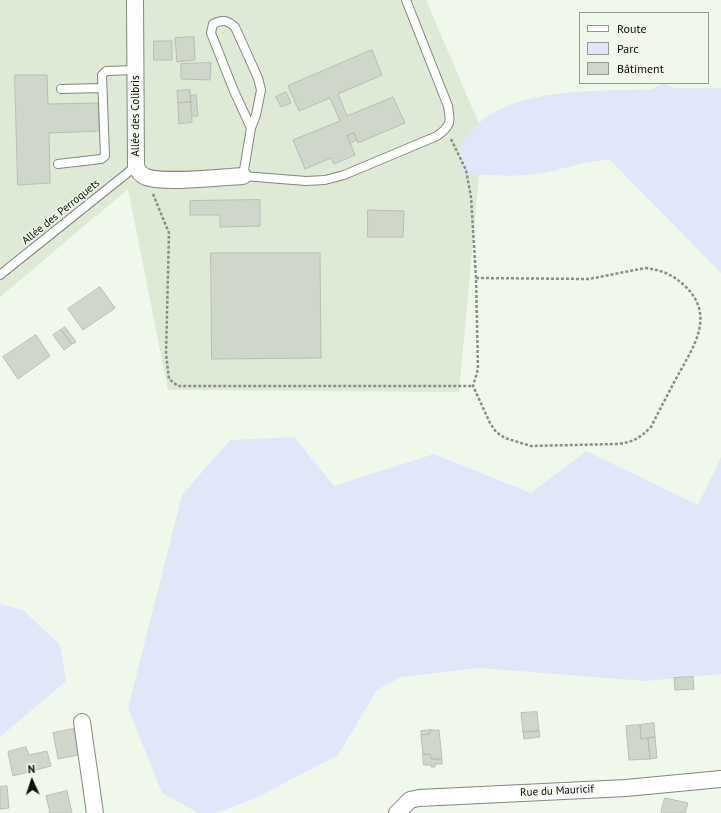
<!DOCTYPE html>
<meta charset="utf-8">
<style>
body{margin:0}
#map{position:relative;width:721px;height:813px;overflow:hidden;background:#f0f8eb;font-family:"PT Sans",sans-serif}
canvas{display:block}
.legend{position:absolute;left:579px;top:12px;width:130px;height:72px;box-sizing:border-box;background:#f0f8eb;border:1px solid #949a91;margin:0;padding:5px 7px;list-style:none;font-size:12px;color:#0b0d09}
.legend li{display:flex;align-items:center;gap:8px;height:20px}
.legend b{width:20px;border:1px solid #949a91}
.north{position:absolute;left:12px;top:761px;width:40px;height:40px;-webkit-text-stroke:3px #f0f8eb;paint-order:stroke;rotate:357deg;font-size:11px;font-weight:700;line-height:16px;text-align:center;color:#0b0d09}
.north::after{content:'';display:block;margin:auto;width:14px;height:18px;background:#0b0d09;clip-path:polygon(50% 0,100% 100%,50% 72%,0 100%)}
</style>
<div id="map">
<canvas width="721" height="813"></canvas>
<ul class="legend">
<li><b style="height:5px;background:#fff"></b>Route</li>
<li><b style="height:11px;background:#e1e7f9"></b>Parc</li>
<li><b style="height:11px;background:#cfd7cb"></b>Bâtiment</li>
</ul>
<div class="north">N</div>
</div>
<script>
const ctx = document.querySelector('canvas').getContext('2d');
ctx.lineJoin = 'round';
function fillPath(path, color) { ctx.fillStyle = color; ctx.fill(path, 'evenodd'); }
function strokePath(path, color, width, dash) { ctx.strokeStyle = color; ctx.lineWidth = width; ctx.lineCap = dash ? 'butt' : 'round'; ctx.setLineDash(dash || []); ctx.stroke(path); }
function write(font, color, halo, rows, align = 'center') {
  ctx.font = font + ' "PT Sans",sans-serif'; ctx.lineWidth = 3; ctx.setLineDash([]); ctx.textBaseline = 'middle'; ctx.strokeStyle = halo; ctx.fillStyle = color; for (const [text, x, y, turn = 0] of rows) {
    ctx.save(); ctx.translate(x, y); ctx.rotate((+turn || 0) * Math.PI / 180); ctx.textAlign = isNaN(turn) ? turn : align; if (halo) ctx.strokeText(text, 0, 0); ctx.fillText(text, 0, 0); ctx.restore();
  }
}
const built = new Path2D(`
 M0,0H426L483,133L459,392L168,390L128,189L0,297Z`);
const green = new Path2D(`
 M662,83L675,88H721V273L610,160C588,160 570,167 549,172C521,178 492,175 465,174L458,154C461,148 463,140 467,135C507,85 595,92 652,89Z
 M294,437L334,486L434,454L531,493L586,451L698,505L721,457V674L645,681L479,668L401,677L377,690L338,755L254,799L215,813H198L162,793L128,708L182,495L230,440Z
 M0,604L23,610L60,645L66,681L0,737Z`);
const building = new Path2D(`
 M194,37L195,60L177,62L175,38Z
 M154,41H172V60H154Z
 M372,50L382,75L338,94L347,116L393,97L405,123L358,143L354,133L347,136L355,155L334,164L331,158L305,169L293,140L340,121L330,98L299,111L288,86Z
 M211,63L210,80L181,79V64Z
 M15,75H47L48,104L98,103L99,131L49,133L50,183L18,185Z
 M190,90L191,102L178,103L177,91Z
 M286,92L291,103L281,107L276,97Z
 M196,95L198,116H192L190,96Z
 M191,102L192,122L179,124L178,103Z
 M354,133L357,140L350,143L347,136Z
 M260,200V226L220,227V215H190V201Z
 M368,210L404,211L403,237H368Z
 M211,253H320L321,358L212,359Z
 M100,287L115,308L83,330L68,309Z
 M65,327L76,342L72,344L61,330Z
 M61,330L72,344L64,350L53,335Z
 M36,335L50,356L18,379L3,357Z
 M693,677L694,689L675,690L674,678Z
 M537,712L539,731L523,732L521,713Z
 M654,723L655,737L641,739L640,725Z
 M640,725L641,739L648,738L650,759L629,760L626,726Z
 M78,728L84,754L58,759L53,733Z
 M431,730H439L442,759H431L430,754H423L421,735L429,734Z
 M431,730L429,734L421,735V731Z
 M539,731L540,737L524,739L523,732Z
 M655,737L657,758L650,759L648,738Z
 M26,747L29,755L47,751L51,766L13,776L8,752Z
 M423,754H430L431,759H442V764H435V767H431V765H424Z
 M7,786L9,808L0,809V787Z
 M67,791L72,813H50L46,796Z
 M665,798L688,803L685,813H661Z`);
const path = new Path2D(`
 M451,139L466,170L471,197L476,278
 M153,194L169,233L166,354L169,379L178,386H473
 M645,268C662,270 674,275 686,287C715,316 694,346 678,375C669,392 660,409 651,427C640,438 632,443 616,444L531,446L505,438L496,432L490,423L473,386L478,369L476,278L589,279Z`);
const lane = new Path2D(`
 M61,89L102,88
 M251,128L234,91L211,33L213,24C222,19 227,20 235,27L258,78L261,90L256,115L251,128L243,176L306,181L325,180L344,175L437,136C451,126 451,122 448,106L406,0
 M58,164L101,159L105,156L102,75L106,71L136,70
 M0,275L136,166`);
const street = new Path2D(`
 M135,0L136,166C138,171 141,175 146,177C166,184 221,177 243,176
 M82,722L95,813
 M397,813L410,800L419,798L626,788L721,779`);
const streetNames = [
 ["Allée des Colibris",136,116,-90],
 ["Allée des Perroquets",61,212,-39],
 ["Rue du Mauricif",557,791,-3]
];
fillPath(built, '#dee9d6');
fillPath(green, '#e1e7f9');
fillPath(building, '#cfd7cb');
strokePath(building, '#b8bfb3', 1);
strokePath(lane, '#82887d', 10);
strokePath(street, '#82887d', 18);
strokePath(path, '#8a8f86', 2.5, [3, 2]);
strokePath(lane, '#fff', 8);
strokePath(street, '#fff', 16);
write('11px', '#0b0d09', '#f0f8eb', streetNames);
</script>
